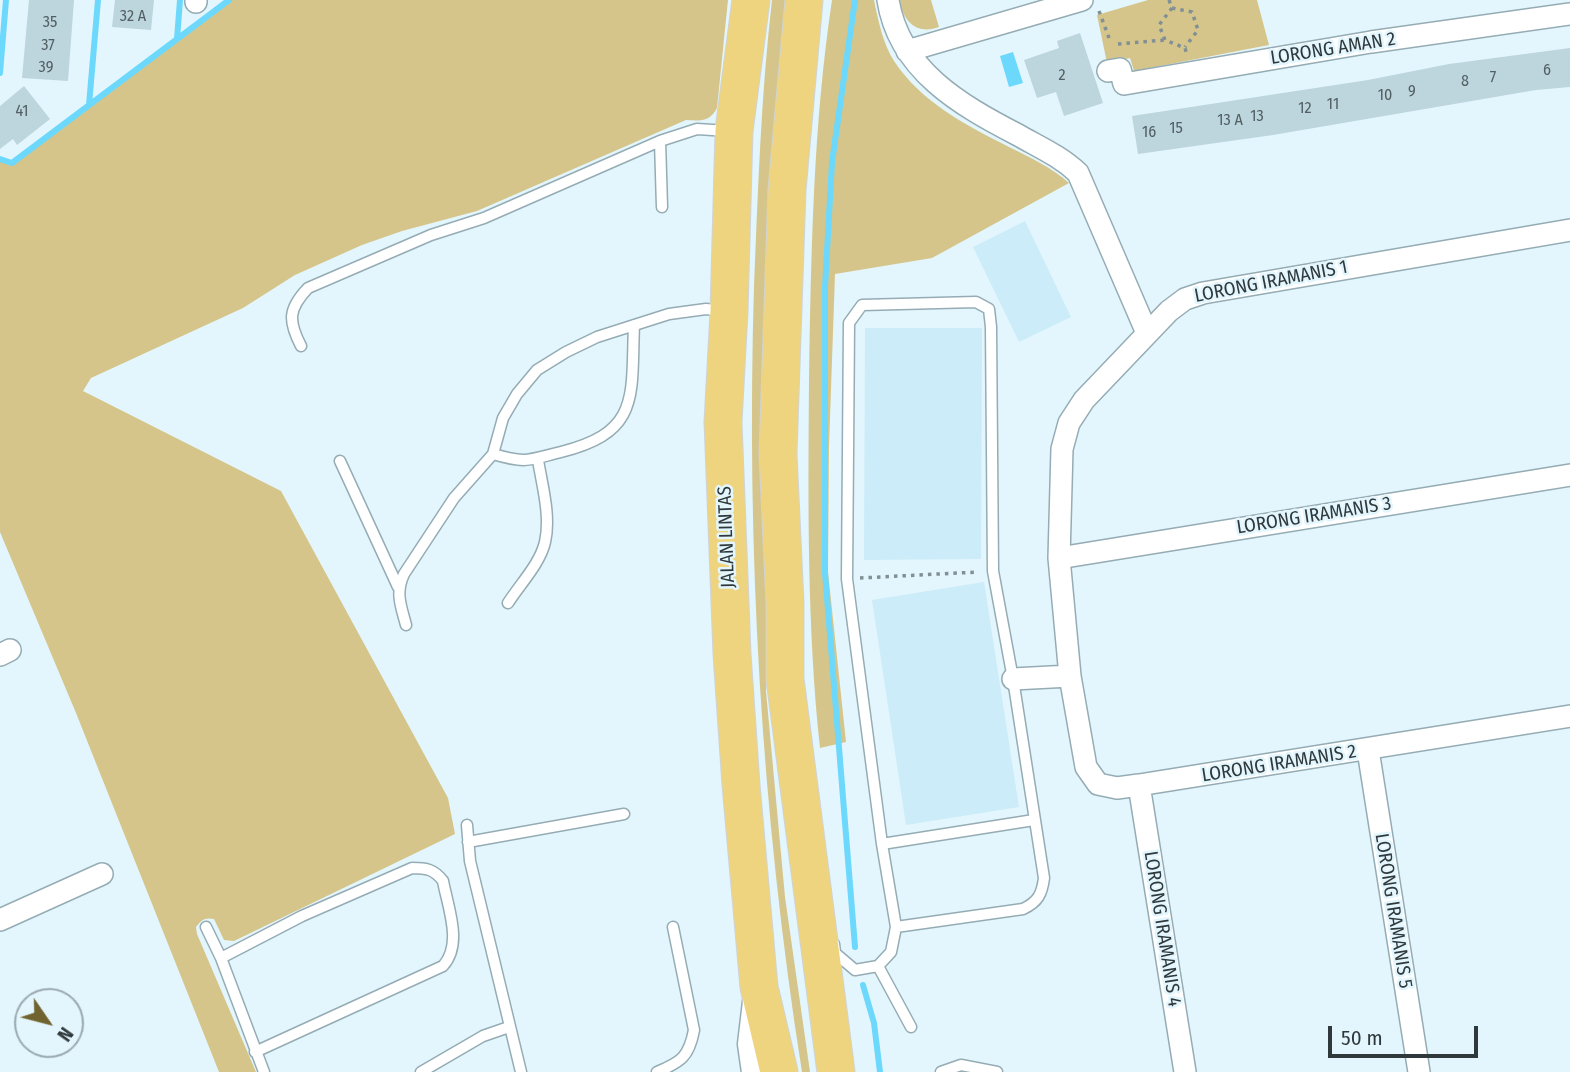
<!DOCTYPE html>
<style>
body{margin:0}
#map{position:relative;width:1570px;height:1072px;overflow:hidden;background:#e3f6fd;font-family:"Fira Sans Condensed",sans-serif}
canvas{display:block}
.north{position:absolute;left:14px;top:988px;width:70px;height:70px;box-sizing:border-box;background:#e3f6fd;border:2px solid #9baab0;border-radius:50%;rotate:125deg;font-size:19px;font-weight:700;line-height:28px;text-align:center;color:#2f393c}
.north::after{content:'';display:block;margin:auto;width:24px;height:32px;background:#716330;clip-path:polygon(50% 0,100% 100%,50% 72%,0 100%)}
.scale{position:absolute;left:1328px;top:1026px;width:150px;height:32px;box-sizing:border-box;border:4px solid #2f393c;border-top:0;padding-left:9px;font-size:21px;line-height:24px;white-space:nowrap;color:#2f393c;-webkit-text-stroke:5px #e3f6fd;paint-order:stroke}
</style>
<div id="map">
<canvas width="1570" height="1072"></canvas>
<div class="north">N</div>
<div class="scale">50 m</div>
</div>
<script>
const ctx = document.querySelector('canvas').getContext('2d');
ctx.lineJoin = 'round';
function fillPath(path, color) { ctx.fillStyle = color; ctx.fill(path, 'evenodd'); }
function strokePath(path, color, width, dash) { ctx.strokeStyle = color; ctx.lineWidth = width; ctx.lineCap = dash ? 'butt' : 'round'; ctx.setLineDash(dash || []); ctx.stroke(path); }
function write(font, color, halo, rows, align = 'center') {
  ctx.font = font + ' "Fira Sans Condensed",sans-serif'; ctx.lineWidth = 5; ctx.setLineDash([]); ctx.textBaseline = 'middle'; ctx.strokeStyle = halo; ctx.fillStyle = color; for (const [text, x, y, turn = 0] of rows) {
    ctx.save(); ctx.translate(x, y); ctx.rotate((+turn || 0) * Math.PI / 180); ctx.textAlign = isNaN(turn) ? turn : align; if (halo) ctx.strokeText(text, 0, 0); ctx.fillText(text, 0, 0); ctx.restore();
  }
}
const built = new Path2D(`
 M1025,221L1071,317L1019,342L973,247Z
 M865,328H982L981,559L864,560Z
 M984,582L1019,807L906,825L872,600Z`);
const green = new Path2D(`
 M229,0H728L717,108C710,122 700,121 686,120L477,211L402,231L362,245L295,275L243,308L91,378L83,391L281,491L448,798L455,834L234,941L224,940L214,919C205,917 201,920 196,927L197,934L256,1072H219L76,713L0,532V159L12,163Z
 M772,0H790L772,620L766,691L785,897L810,1072H802C761,812 746,549 754,286C758,190 761,95 772,0Z
 M832,0H874C878,20 883,44 894,61C922,103 966,125 1009,147C1031,158 1051,167 1069,183L932,258L835,274L829,447L828,572L846,742L820,748C807,627 808,502 809,381C811,255 813,126 832,0Z
 M900,0H931L939,27C918,35 903,23 900,0Z
 M1148,0H1257L1269,45L1134,71L1130,58L1107,63L1097,15Z`);
const water = new Path2D(`
 M1013,52L1023,83L1009,87L1000,56Z`);
const stream = new Path2D(`
 M855,0L832,162L825,287V573L855,947
 M177,39L180,0
 M0,73L6,0
 M89,105L98,0
 M0,159L12,163L229,0
 M863,985L874,1023L880,1072`);
const building = new Path2D(`
 M29,0H74L68,81L22,78Z
 M115,0H154L151,30L112,27Z
 M1080,33L1103,103L1064,116L1056,92L1037,98L1024,60L1059,48L1057,41Z
 M1570,48V87L1536,90L1273,135L1138,154L1132,116L1368,80L1449,64Z
 M24,86L50,119L17,145L13,139L0,149V106Z`);
const path = new Path2D(`
 M1169,0L1172,8L1159,25L1165,40L1185,48L1187,55
 M1172,8L1192,12L1198,30L1185,47
 M1099,11L1109,38
 M1118,44L1165,40
 M860,578L978,572`);
const service = new Path2D(`
 M660,141L662,207
 M301,346C288,321 288,309 308,288L431,235L484,218L660,141L697,129L728,131
 M493,454C527,464 528,460 561,452C641,432 631,396 634,325
 M340,461L398,587
 M508,603C520,584 540,564 545,542C551,516 542,485 538,460
 M406,625C401,606 395,593 404,574L454,498L493,454L503,418L517,394L537,370L566,352L597,337L669,314L706,309L723,311
 M467,825L470,861L521,1072
 M468,842L624,814
 M882,844L1034,820
 M206,927L221,958L264,1072
 M834,944L835,953L855,970L878,966L891,952L896,927L882,844L847,579L849,323L862,305L976,302L989,309L991,327L993,571L1013,679L1044,878C1042,894 1038,902 1023,909L896,927
 M221,958L302,916L412,868C426,868 434,869 443,881C448,908 463,944 443,966L255,1052
 M878,966L911,1027
 M421,1072L483,1036L509,1027
 M657,1072C681,1062 689,1057 694,1030L673,927
 M941,1072L961,1065L997,1072`);
const minor = new Path2D(`
 M888,0C899,70 960,105 1018,135C1039,147 1060,156 1078,173L1147,333
 M196,2V0
 M907,51L1082,0
 M1108,71L1120,69L1124,84L1371,42L1570,14
 M1570,230L1203,293L1185,299L1169,311L1084,400L1069,423L1062,449L1059,558L1070,676L1086,767L1098,784L1117,788L1139,785L1570,716
 M1059,558L1570,475
 M0,655L10,650
 M1013,679L1070,676
 M1368,750L1419,1072
 M1139,785L1185,1072
 M0,920L102,874`);
const tertiary = new Path2D(`
 M756,1072L752,1044L757,1002`);
const trunk = new Path2D(`
 M751,0L734,131L729,312L723,422L732,654L741,785L759,987L779,1072
 M804,0L787,190L778,454L785,603V679L836,1072`);
const numberNames = [
 ["32 A",133,17],
 ["35",50,23],
 ["37",48,46],
 ["39",46,68],
 ["6",1547,71],
 ["2",1062,76],
 ["7",1493,78],
 ["8",1465,82],
 ["9",1412,92],
 ["10",1385,96],
 ["11",1333,105],
 ["12",1305,109],
 ["41",22,112],
 ["13",1257,117],
 ["13 A",1230,121],
 ["15",1176,129],
 ["16",1149,133]
];
const streetNames = [
 ["LORONG AMAN 2",1333,49,-9],
 ["LORONG IRAMANIS 1",1271,282,-11],
 ["LORONG IRAMANIS 3",1314,516,-9],
 ["JALAN LINTAS",727,537,-92],
 ["LORONG IRAMANIS 2",1279,764,-9],
 ["LORONG IRAMANIS 5",1393,911,81],
 ["LORONG IRAMANIS 4",1162,929,81]
];
fillPath(built, '#cbecf8');
fillPath(green, '#d6c58a');
fillPath(water, '#6cd8fb');
strokePath(stream, '#6cd8fb', 6);
fillPath(building, '#bdd5dd');
strokePath(service, '#95acb4', 13);
strokePath(minor, '#95acb4', 24);
strokePath(tertiary, '#95acb4', 31);
strokePath(trunk, '#d1d3d4', 39);
strokePath(path, '#819094', 3.5, [3.5, 5]);
strokePath(service, '#fff', 10);
strokePath(minor, '#fff', 21);
strokePath(tertiary, '#fff', 28);
strokePath(trunk, '#eed47e', 37);
write('16px', '#526064', null, numberNames);
write('19px', '#2f393c', '#e3f6fd', streetNames);
</script>
